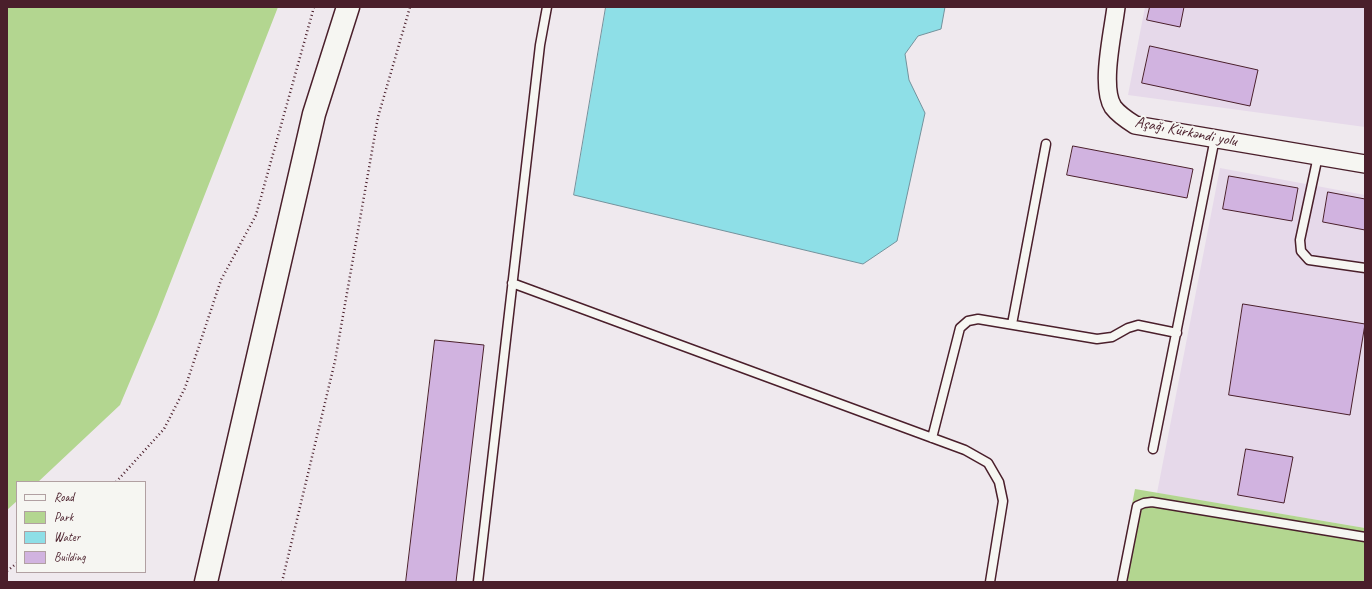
<!DOCTYPE html>
<meta charset="utf-8">
<style>
body{margin:0}
#map{position:relative;width:1372px;height:589px;overflow:hidden;background:#efe9ee;font-family:Caveat,sans-serif}
canvas{display:block}
.frame{position:absolute;inset:0;border:8px solid #4a1f2b;pointer-events:none}
.legend{position:absolute;left:16px;top:481px;width:130px;height:92px;box-sizing:border-box;background:#f6f6f2;border:1px solid #b1a0a2;margin:0;padding:5px 7px;list-style:none;font-size:12px;color:#4a1f2b}
.legend li{display:flex;align-items:center;gap:8px;height:20px}
.legend b{width:20px;border:1px solid #b1a0a2}
</style>
<div id="map">
<canvas width="1372" height="589"></canvas>
<div class="frame"></div>
<ul class="legend">
<li><b style="height:5px;background:#f6f6f2"></b>Road</li>
<li><b style="height:11px;background:#b3d690"></b>Park</li>
<li><b style="height:11px;background:#8edfe7"></b>Water</li>
<li><b style="height:11px;background:#d1b3e0"></b>Building</li>
</ul>
</div>
<script>
const ctx = document.querySelector('canvas').getContext('2d');
ctx.lineJoin = 'round';
function fillPath(path, color) { ctx.fillStyle = color; ctx.fill(path, 'evenodd'); }
function strokePath(path, color, width, dash) { ctx.strokeStyle = color; ctx.lineWidth = width; ctx.lineCap = dash ? 'butt' : 'round'; ctx.setLineDash(dash || []); ctx.stroke(path); }
function write(font, color, halo, rows, align = 'center') {
  ctx.font = font + ' Caveat,sans-serif'; ctx.lineWidth = 4; ctx.setLineDash([]); ctx.textBaseline = 'middle'; ctx.strokeStyle = halo; ctx.fillStyle = color; for (const [text, x, y, turn = 0] of rows) {
    ctx.save(); ctx.translate(x, y); ctx.rotate((+turn || 0) * Math.PI / 180); ctx.textAlign = isNaN(turn) ? turn : align; if (halo) ctx.strokeText(text, 0, 0); ctx.fillText(text, 0, 0); ctx.restore();
  }
}
const built = new Path2D(`
 M1145,7H1365V127L1128,95Z
 M1220,168L1365,195V528L1157,493Z`);
const green = new Path2D(`
 M7,7H278L157,317L120,405L38,482H17V501L7,510Z
 M1135,489L1365,528V582H1117Z`);
const water = new Path2D(`
 M606,7H945L941,29L918,36L905,54L909,80L925,113L897,241L863,264L574,195Z`);
const building = new Path2D(`
 M1150,7H1184L1180,27L1147,20Z
 M1150,46L1258,70L1250,106L1142,83Z
 M1073,146L1193,169L1187,198L1067,175Z
 M1229,176L1298,188L1292,221L1223,209Z
 M1328,192L1365,199V230L1323,222Z
 M1243,304L1365,324L1350,415L1229,395Z
 M435,340L484,345L456,582H406Z
 M1246,449L1293,457L1284,503L1238,495Z`);
const path = new Path2D(`
 M116,482L164,429L185,388L221,280L256,215L314,7
 M7,571L17,563
 M282,582L335,361L378,117L410,7`);
const lane = new Path2D(`
 M1318,156L1300,240L1301,251L1309,260L1365,268
 M512,283L965,450L988,463L999,482L1003,501L990,582
 M1012,324L1046,144
 M932,438L960,328L968,321L978,319L1097,339L1112,337L1128,328L1138,325L1177,333
 M1153,449L1215,138
 M478,582L540,45L547,7
 M1122,582L1137,506L1144,503L1152,502L1365,537`);
const street = new Path2D(`
 M1116,7C1113,32 1100,87 1113,107C1119,115 1127,120 1135,125L1365,164`);
const primary = new Path2D(`
 M206,582L314,114L348,7`);
const streetNames = [
 ["Aşağı Kürkəndi yolu",1186,132,11]
];
fillPath(built, '#e6d9ea');
fillPath(green, '#b3d690');
fillPath(water, '#8edfe7');
strokePath(water, '#73929c', 1);
fillPath(building, '#d1b3e0');
strokePath(building, '#4a1f2b', 1);
strokePath(lane, '#4a1f2b', 11);
strokePath(street, '#4a1f2b', 20);
strokePath(primary, '#4a1f2b', 25);
strokePath(path, '#4a1f2b', 2.5, [1, 3]);
strokePath(lane, '#f6f6f2', 8);
strokePath(street, '#f6f6f2', 17);
strokePath(primary, '#f6f6f2', 22);
write('16px', '#4a1f2b', '#f6f6f2', streetNames);
</script>
